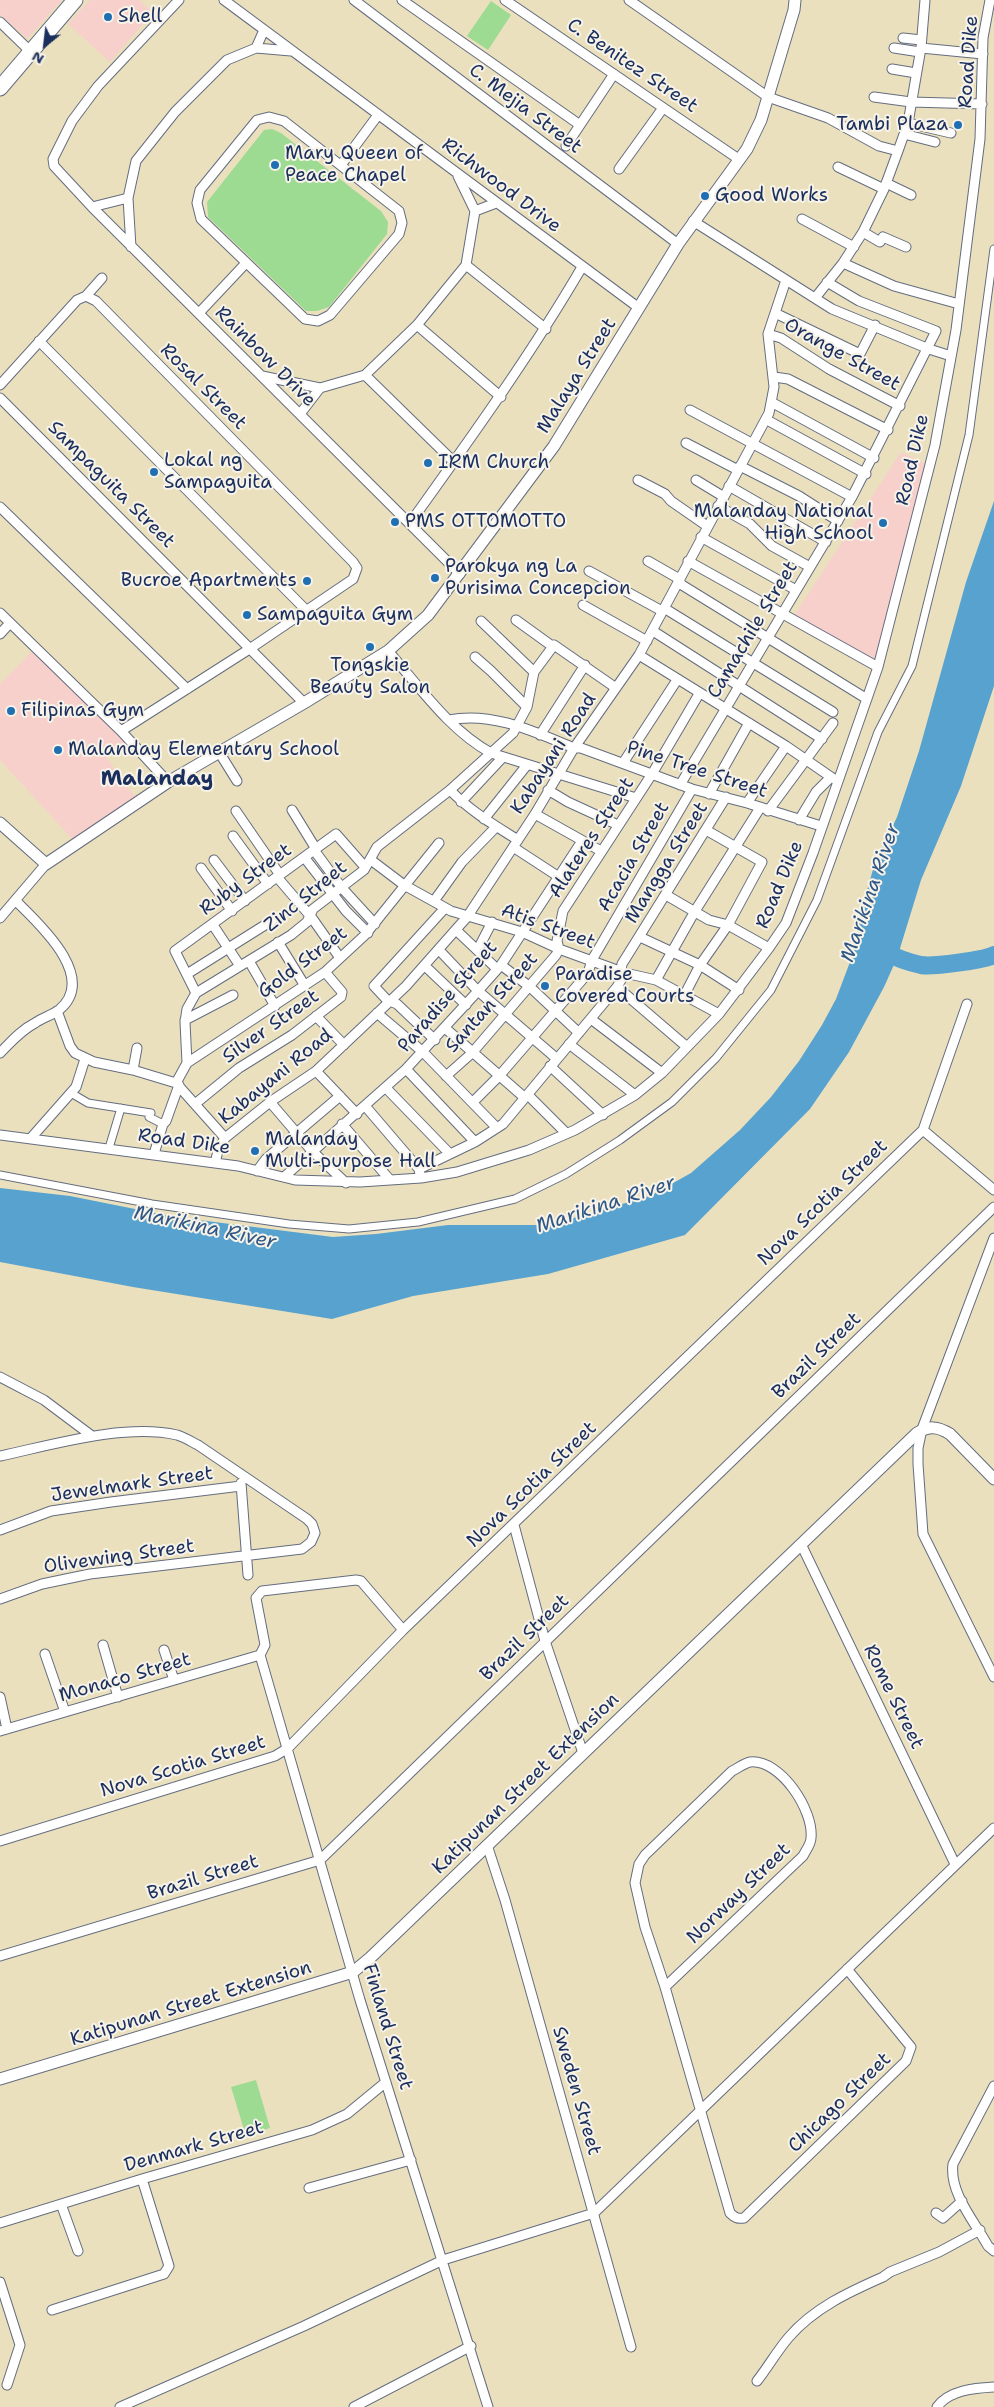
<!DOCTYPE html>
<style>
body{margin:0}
#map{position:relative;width:994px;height:2407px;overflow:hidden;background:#ebe0bd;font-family:"Shantell Sans",sans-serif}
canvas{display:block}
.north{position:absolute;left:20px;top:20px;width:50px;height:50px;-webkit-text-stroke:4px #f7f3e8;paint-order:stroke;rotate:209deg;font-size:14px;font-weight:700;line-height:20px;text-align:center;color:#1b2f5e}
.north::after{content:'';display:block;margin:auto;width:18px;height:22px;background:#1b2f5e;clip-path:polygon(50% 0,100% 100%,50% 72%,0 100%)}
</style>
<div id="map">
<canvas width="994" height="2407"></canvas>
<div class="north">N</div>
</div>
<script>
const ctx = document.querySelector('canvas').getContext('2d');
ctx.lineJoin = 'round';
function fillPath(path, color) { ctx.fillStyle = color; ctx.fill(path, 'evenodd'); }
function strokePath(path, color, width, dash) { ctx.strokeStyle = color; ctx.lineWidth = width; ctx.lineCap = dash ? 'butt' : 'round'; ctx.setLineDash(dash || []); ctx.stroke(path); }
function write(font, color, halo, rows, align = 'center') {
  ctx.font = font + ' "Shantell Sans",sans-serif'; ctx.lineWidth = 4; ctx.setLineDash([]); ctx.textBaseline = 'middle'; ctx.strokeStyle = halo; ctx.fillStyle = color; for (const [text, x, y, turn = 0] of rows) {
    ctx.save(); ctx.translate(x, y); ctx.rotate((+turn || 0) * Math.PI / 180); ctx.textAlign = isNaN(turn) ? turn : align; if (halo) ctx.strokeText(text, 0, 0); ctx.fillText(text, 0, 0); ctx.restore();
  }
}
const built = new Path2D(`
 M0,0H62L27,39L0,14Z
 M90,0H139L153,13L110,62L68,24Z
 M901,452L927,464L877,662L793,617Z
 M32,651L125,742L107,758L136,798L72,839L0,760V684Z`);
const green = new Path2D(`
 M491,1L511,15L488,50L467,36Z
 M272,129L281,133L381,211L388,222L387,234L329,307L317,311H306L208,217L207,202L264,130Z
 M256,2080L270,2128L246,2136L231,2087Z`);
const water = new Path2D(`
 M994,501V686L961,786L921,880L897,958L884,987L849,1052L810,1109L685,1235L548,1274L413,1296L332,1319L133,1287L0,1262V1188L70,1196L175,1217L333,1237L376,1234L448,1225H549L650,1196L691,1173L740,1130L771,1097L799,1061L822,1025L836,999L850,962L866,894L874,866L897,817L919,751L966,582Z`);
const river = new Path2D(`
 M878,949C892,956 906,962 921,965C933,967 984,960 994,955`);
const pedestrian = new Path2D(`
 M71,1093L88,1103L151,1113L149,1117L163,1124
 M109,1148L121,1108
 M0,1175L152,1204L289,1224L349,1229L418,1222L515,1199L566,1174L620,1140L672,1102L716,1058L771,990L817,900L878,732L912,666L969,435L994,249`);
const minor = new Path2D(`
 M179,0L98,86L72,121L53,159L54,166L92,207L460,574
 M224,0L639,308
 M354,0L678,244
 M402,0L580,125
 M505,0L740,160
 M629,0L768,97L828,118L879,146L898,151
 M0,22L31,52
 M903,38L921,40
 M256,48L264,30
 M894,48L920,52
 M921,48L983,54
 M892,69L916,73
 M874,97L911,102L982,104
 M269,117L284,121L399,211L402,223L399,234L330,315L318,321L305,319L201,219L197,203L200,190L257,120Z
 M908,123L951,133
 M904,134L935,142
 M566,146L614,74
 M341,165L378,115
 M838,167L884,189
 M619,169L663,108
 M886,183L911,195
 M92,207L128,198
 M475,211L496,203
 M802,219L854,247
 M693,221L832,309L929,349L951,356
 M863,232L880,242L883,237L906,247
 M131,247L128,198L136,161L175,112L227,60L256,48L291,51
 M843,263L894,286L959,304
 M466,265L546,329
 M86,296L96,301L353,562L357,568L353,579L251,648L121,731
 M815,298L843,263L863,232L884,189L898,151L908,123L921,48L925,0
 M199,313L246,263
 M775,313L860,354L875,325
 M417,325L501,397
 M768,334L781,338L829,369L900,406
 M39,341L306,610
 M365,375L454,462
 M262,376L320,388L365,375L417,325L466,265L475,211L458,176
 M774,377L788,379L888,430
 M0,385L77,300L86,296L102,278
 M0,398L304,703
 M773,403L874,458
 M690,410L852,497
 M300,414L320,388
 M767,420L866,474
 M686,443L738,470
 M740,466L799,496L838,521
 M638,480L665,494L671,501L707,526
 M696,480L724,497
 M729,486L826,542
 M718,506L750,524L772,546L810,567
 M0,507L187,689
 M410,523C470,439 530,356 582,267
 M701,537L796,590
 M648,561L676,577L682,585L867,699
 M688,561L878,667
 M589,571L662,611
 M583,605L647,641
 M664,608L833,712
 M0,613L121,731L168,782
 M516,620L552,646
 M481,621L534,672
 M653,631L822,739
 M0,634L10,623
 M388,651C419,686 449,730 491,753L636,798
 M639,655L786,746L831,777
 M475,657L491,671L527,707
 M449,720C492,711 535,732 574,748H581L692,789L747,803L821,826
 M540,735L585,665
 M219,752L237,781
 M623,763L677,680
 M680,785L852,497L936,331L859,301L827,282
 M450,790C470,811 494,825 518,840
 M548,790L568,802L618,825
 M709,794L749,723
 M461,802L503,757
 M747,803L786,746
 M292,810L316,849
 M236,811L280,875
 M768,811L833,723
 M535,814L601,851
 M484,819L527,765
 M799,820L816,792L831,777L836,780
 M233,836L268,884
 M513,847L559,877
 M314,850L342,888L375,924
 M304,857L346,911L368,933
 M214,860L245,901
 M371,860L404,885L451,911L522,932L559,949L625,973L656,980L719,1014
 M201,868L232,911
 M277,877L312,918L340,958
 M666,895L709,920L728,925L769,948
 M434,901L462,862L496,827
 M0,918L46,864
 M213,925L240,966
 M456,930L497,969
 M640,937L700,965L739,990
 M278,942L305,986
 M478,949L492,922
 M439,950L478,991L556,1058
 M249,961L275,1006
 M501,965L530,987L579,1033
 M425,966L466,1005
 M621,971L622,964L726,797
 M187,974L273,920
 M656,980L695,911L760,808
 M617,987L687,1047
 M196,993L175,951L336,834L365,867
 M685,994L700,965L728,925L762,862L706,830
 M57,1011L70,1046L75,1053L94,1062L133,1070L176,1083L225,1138
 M377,1013L423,1052L497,1128
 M316,1016L344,1045
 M591,1019L662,1073
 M185,1020L233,995
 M445,1028L525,1098
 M435,1040L397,1004L387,1000L374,986L445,908
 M569,1044L635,1095
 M0,1053C11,1042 21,1030 35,1023C42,1018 52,1015 59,1010C99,977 38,923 16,901
 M187,1063L325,972L365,935L439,843
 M550,1066L603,1115
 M406,1069L475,1142
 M133,1070L137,1048
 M316,1071L357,1114
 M446,1076L472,1053L556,955L559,949L557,941L563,911L652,774L699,694
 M176,1083L187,1063L185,1022L187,1009L196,993L291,935L307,922L313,909L364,870L377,847L450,790L513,733L527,707L534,672L554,645L616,688
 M386,1088L450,1154
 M528,1095L566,1133
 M270,1102L312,1151L346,1183
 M473,1102L500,1075L588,973L592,960L692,789
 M195,1104L239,1068L292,1035L341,997L342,992L325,972
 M366,1107L419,1169L420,1175
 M342,1124L390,1180
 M923,1130L994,1190
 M0,1135L238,1166L295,1180L360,1182L421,1178L457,1172L529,1150L575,1130L635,1095L662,1073L719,1014L769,948L786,923L813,853L878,667L935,445L956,330L980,139L983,38L990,0
 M31,1138L76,1087L85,1059
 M154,1154L163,1124L166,1121L179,1085
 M215,1163L218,1151L225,1138L270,1102L316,1071L406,986L467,917L535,814L574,748L639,655L769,413L774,387L768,334L786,280
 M419,1169L475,1142L503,1124L617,987L625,973
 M257,1171L266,1159L340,1096
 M284,1177L406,1069L478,991L501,965L582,841
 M994,1238L922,1429L918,1448V1464L923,1534L994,1677
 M0,1377L44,1400L92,1436
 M0,1456C52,1445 125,1423 177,1435C184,1437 192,1442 198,1445L307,1519L312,1524L315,1533L311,1542L302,1549L90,1574L42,1584L0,1599
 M241,1483L248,1575
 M514,1525L545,1641L583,1753
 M0,1530L51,1511L111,1502L241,1486
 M801,1544L955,1864
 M103,1645L118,1697
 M164,1650L174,1680
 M45,1654L65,1712
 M260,1655L360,2000L488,2407
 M260,1655L265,1645L256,1598L262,1591L356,1580L361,1581L403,1630
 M0,1697L7,1729
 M0,1731L260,1655
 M0,1841L275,1756L288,1748L403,1630L923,1130L967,1004
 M487,1845L505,1900L631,2347
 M0,1956L320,1860L994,1207
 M665,1987L803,1856C806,1850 811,1844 811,1838C814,1811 781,1759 750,1762C744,1763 737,1769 732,1771L645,1855L639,1864L635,1883L645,1927L665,1987L730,2213C735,2218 738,2219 744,2218L906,2061L911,2047L847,1969
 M994,2086L953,2164C949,2193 975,2222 988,2246L994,2251
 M309,2188L411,2160
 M61,2204L78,2251
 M936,2213L943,2218L962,2201
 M0,2223L142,2179L312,2130L347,2114L386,2082
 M0,2282L20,2345L7,2385
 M52,2310L164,2274L169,2266L142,2179
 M757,2381C768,2367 777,2351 789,2337C814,2308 849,2292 883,2277L890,2272L939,2252L980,2230
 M120,2407L304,2326L443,2260L594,2213L994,1828
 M354,2407L471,2346
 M937,2407C949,2390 975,2388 994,2387`);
const tertiary = new Path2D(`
 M0,823L46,864L168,782L304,703L388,651L428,615L554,446L678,244L747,149L761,120L794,10L795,0
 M0,2079L353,1972L370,1958L917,1433C929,1426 937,1426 950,1434L994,1479`);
const primary = new Path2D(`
 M0,88L75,0`);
const markers = [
 [108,17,5,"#1f6fb2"],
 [958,125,5,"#1f6fb2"],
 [275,165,5,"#1f6fb2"],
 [705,196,5,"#1f6fb2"],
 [428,463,5,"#1f6fb2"],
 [154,472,5,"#1f6fb2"],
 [395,522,5,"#1f6fb2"],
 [883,523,5,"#1f6fb2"],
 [435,578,5,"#1f6fb2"],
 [307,581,5,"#1f6fb2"],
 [247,615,5,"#1f6fb2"],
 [370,647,5,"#1f6fb2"],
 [11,711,5,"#1f6fb2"],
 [58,750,5,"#1f6fb2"],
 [545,986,5,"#1f6fb2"],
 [255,1151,5,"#1f6fb2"]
];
const poiNames = [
 ["Shell",118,17],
 ["Tambi Plaza",948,125,"right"],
 ["Mary Queen of",285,154],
 ["Peace Chapel",285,176],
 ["Good Works",715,196],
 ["Lokal ng",164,461],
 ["Sampaguita",164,483],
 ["IRM Church",438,463],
 ["Malanday National",873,512,"right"],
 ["High School",873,534,"right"],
 ["PMS OTTOMOTTO",405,522],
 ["Parokya ng La",445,567],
 ["Purisima Concepcion",445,589],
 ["Bucroe Apartments",297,581,"right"],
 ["Sampaguita Gym",257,615],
 ["Tongskie",370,666,"center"],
 ["Beauty Salon",370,688,"center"],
 ["Filipinas Gym",21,711],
 ["Malanday Elementary School",68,750],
 ["Paradise",555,975],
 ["Covered Courts",555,997],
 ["Malanday",265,1140],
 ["Multi-purpose Hall",265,1162]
];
const streetNames = [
 ["Road Dike",969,62,-86],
 ["C. Benitez Street",632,66,34],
 ["C. Mejia Street",525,109,37],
 ["Richwood Drive",501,186,37],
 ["Orange Street",842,355,29],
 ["Rainbow Drive",265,357,45],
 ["Malaya Street",577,376,-58],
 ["Rosal Street",203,387,45],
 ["Road Dike",913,460,-77],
 ["Sampaguita Street",111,485,45],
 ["Camachile Street",753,630,-59],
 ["Kabayani Road",554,754,-57],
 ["Pine Tree Street",697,770,18],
 ["Alateres Street",592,838,-57],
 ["Acacia Street",634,857,-60],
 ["Mangga Street",667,863,-58],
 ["Ruby Street",246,880,-36],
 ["Road Dike",780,885,-67],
 ["Zinc Street",306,897,-39],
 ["Atis Street",548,927,20],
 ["Gold Street",303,963,-37],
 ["Paradise Street",448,997,-49],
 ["Santan Street",492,1003,-48],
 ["Silver Street",271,1027,-35],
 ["Kabayani Road",276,1077,-39],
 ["Road Dike",184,1142,8],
 ["Nova Scotia Street",823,1203,-44],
 ["Brazil Street",817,1356,-44],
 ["Jewelmark Street",132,1485,-8],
 ["Nova Scotia Street",532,1485,-44],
 ["Olivewing Street",119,1557,-8],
 ["Brazil Street",525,1638,-44],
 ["Monaco Street",125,1678,-16],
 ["Rome Street",893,1697,64],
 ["Nova Scotia Street",183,1767,-17],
 ["Katipunan Street Extension",526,1784,-44],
 ["Brazil Street",203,1878,-17],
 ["Norway Street",739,1894,-44],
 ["Katipunan Street Extension",191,2004,-17],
 ["Finland Street",387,2027,73],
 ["Sweden Street",576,2091,74],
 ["Chicago Street",840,2103,-44],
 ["Denmark Street",194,2147,-16]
];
const waterNames = [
 ["Marikina River",871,893,-71],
 ["Marikina River",606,1205,-18],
 ["Marikina River",205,1228,12]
];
const quarterNames = [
 ["Malanday",157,780]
];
fillPath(built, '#f7d0cc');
fillPath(green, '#9cdb91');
fillPath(water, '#57a2cf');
strokePath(river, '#57a2cf', 18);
strokePath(pedestrian, '#646d7f', 9);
strokePath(minor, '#646d7f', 11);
strokePath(tertiary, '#646d7f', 13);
strokePath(primary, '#646d7f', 17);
strokePath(pedestrian, '#fff', 7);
strokePath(minor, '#fff', 9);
strokePath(tertiary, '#fff', 11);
strokePath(primary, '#fff', 15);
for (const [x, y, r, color] of markers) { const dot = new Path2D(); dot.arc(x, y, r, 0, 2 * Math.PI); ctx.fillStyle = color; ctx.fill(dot); strokePath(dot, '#f7f3e8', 2); }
write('19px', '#1b2f5e', '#f7f3e8', poiNames, 'left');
write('19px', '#1b2f5e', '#f7f3e8', streetNames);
write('italic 20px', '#305786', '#f7f3e8', waterNames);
write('bold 21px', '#1b2f5e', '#f7f3e8', quarterNames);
</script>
